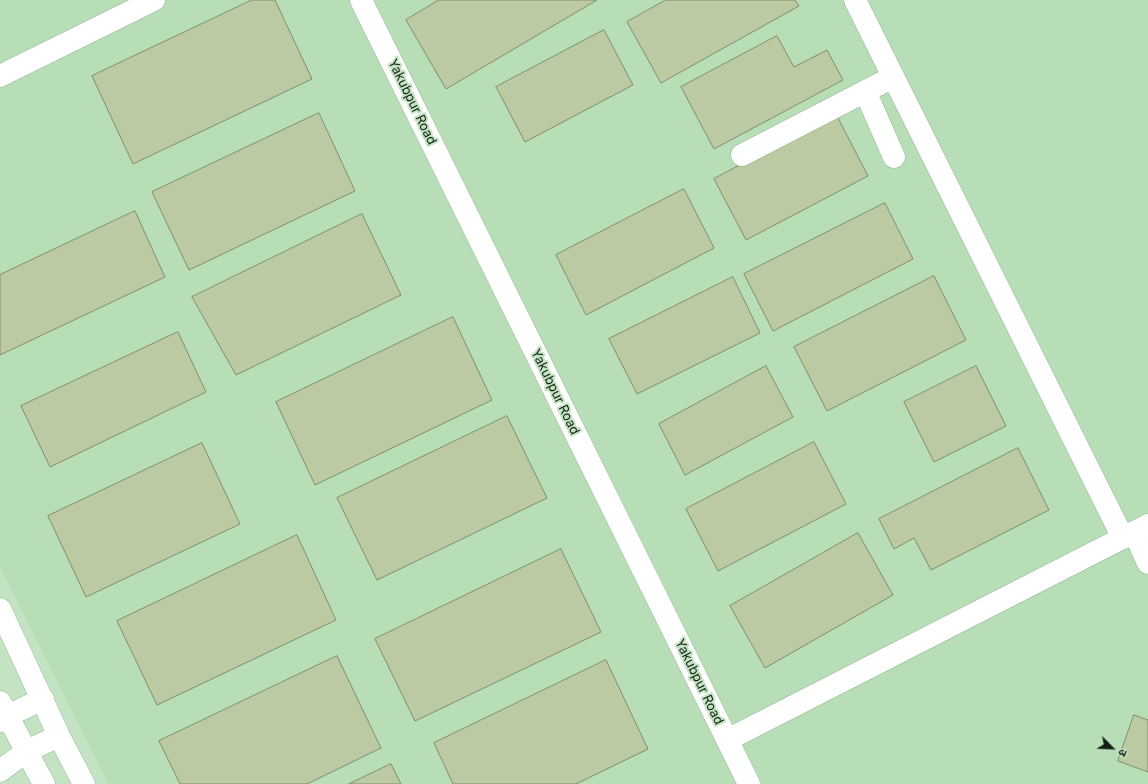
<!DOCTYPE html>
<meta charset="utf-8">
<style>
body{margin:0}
#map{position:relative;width:1148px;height:784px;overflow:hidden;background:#c3e3c3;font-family:Inter,"Noto Sans Devanagari",sans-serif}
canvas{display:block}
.north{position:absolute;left:1092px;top:728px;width:40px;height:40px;-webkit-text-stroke:3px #c3e3c3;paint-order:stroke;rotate:114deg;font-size:11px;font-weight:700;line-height:16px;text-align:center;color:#142014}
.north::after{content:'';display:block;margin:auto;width:14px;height:18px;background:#142014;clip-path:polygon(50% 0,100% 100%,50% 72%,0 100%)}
</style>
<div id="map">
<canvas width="1148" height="784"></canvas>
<div class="north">उ</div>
</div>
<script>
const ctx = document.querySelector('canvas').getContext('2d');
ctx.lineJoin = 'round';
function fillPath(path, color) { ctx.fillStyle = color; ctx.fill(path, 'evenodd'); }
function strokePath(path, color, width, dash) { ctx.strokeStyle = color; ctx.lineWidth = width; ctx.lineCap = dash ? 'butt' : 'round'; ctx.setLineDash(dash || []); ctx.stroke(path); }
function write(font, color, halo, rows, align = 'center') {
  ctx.font = font + ' Inter,sans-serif'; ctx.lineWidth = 4; ctx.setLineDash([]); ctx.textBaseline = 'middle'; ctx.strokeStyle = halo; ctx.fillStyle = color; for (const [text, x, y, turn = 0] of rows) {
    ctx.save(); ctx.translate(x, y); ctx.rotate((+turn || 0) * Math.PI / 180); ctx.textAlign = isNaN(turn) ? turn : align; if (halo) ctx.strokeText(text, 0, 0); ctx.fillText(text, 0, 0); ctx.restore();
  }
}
const built = new Path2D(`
 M0,0H1148V784H109L0,567Z`);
const building = new Path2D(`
 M252,0H275L312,79L133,164L92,76Z
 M439,0H597L446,89L406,20Z
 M666,0H795L799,6L661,83L627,22Z
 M604,30L633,85L525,142L496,87Z
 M777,36L794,67L827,50L843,80L714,149L681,87Z
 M319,113L355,191L189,270L152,192Z
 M836,114L868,176L746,240L714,179Z
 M684,189L714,248L586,315L556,255Z
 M885,203L913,259L773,331L744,274Z
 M135,211L165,277L0,355V275Z
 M362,214L401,295L236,375L192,297Z
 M934,276L966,340L827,411L794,347Z
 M733,277L760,333L637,394L609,339Z
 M453,317L492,400L315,485L276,402Z
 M178,332L206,392L50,467L21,406Z
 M766,366L793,417L685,475L659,424Z
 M976,366L1006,426L934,462L904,402Z
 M507,416L547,498L377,580L337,498Z
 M814,442L846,504L718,571L686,509Z
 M202,443L240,524L86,597L48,516Z
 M1018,448L1049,510L931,570L914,538L894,549L879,519Z
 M858,533L893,595L765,668L730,606Z
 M297,535L336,620L157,705L117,621Z
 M561,549L601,632L415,721L375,639Z
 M337,656L381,748L307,784H180L159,741Z
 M606,660L648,749L576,784H453L434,743Z
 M1134,715L1148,720V772L1118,761Z
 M391,764L401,784H349Z`);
const minor = new Path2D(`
 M361,0L749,784
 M855,0L1123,538
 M0,76L154,0
 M865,91L894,157
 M742,155L893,77
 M1134,532L1148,563
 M0,609L59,736L84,784
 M0,702L44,784
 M0,721L7,716L43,699
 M727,740L1148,525
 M0,771L27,751L59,736`);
const streetNames = [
 ["Yakubpur Road",412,102,64],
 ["Yakubpur Road",555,392,64],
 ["Yakubpur Road",699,682,64]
];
fillPath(built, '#b7deb7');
fillPath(building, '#bbcaa3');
strokePath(building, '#818f6a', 1);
strokePath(minor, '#96b696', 23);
strokePath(minor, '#fff', 22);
write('13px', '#142014', '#c3e3c3', streetNames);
</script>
